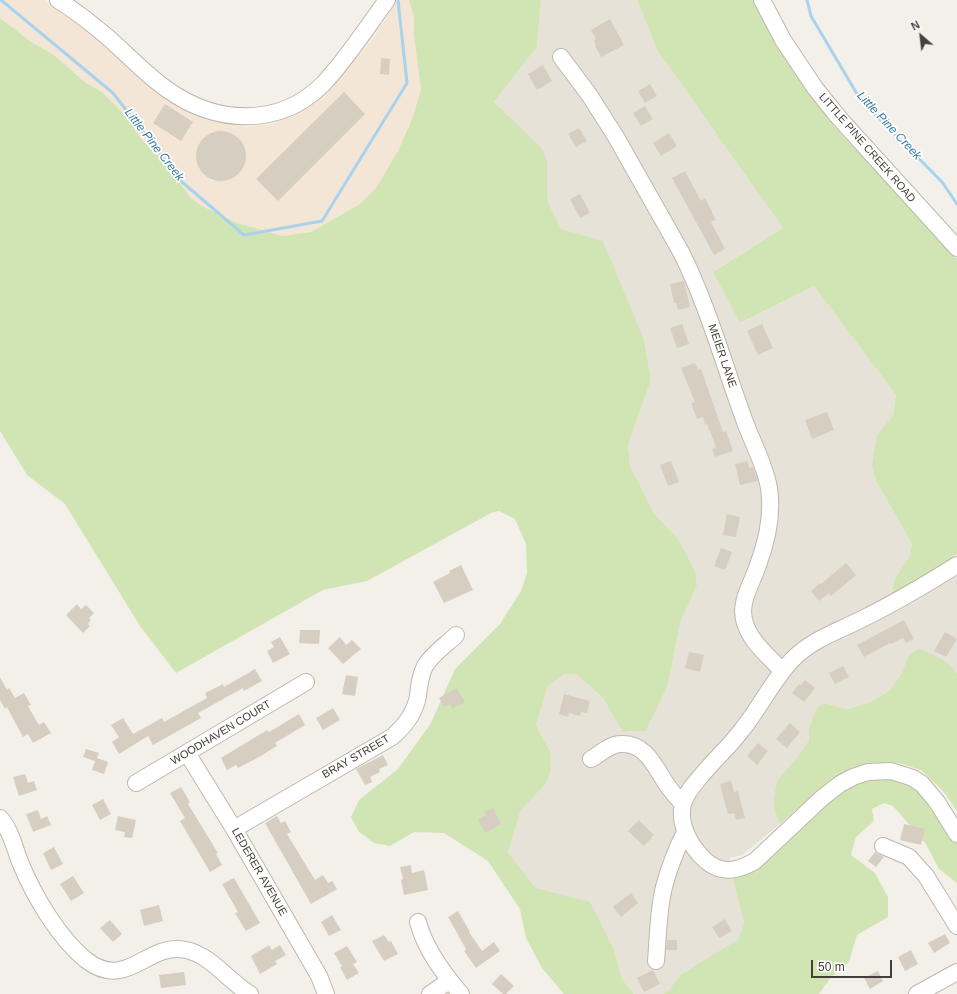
<!DOCTYPE html>
<style>
body{margin:0}
#map{position:relative;width:957px;height:994px;overflow:hidden;background:#f3f0e9;font-family:Helvetica,sans-serif}
canvas{display:block}
.north{position:absolute;left:901px;top:16px;width:40px;height:40px;-webkit-text-stroke:3px #fff;paint-order:stroke;rotate:332deg;font-size:11px;font-weight:700;line-height:16px;text-align:center;color:#474038}
.north::after{content:'';display:block;margin:auto;width:14px;height:18px;background:#474038;clip-path:polygon(50% 0,100% 100%,50% 72%,0 100%)}
.scale{position:absolute;left:811px;top:960px;width:81px;height:18px;box-sizing:border-box;border:2px solid #474038;border-top:0;padding-left:5px;font-size:12px;line-height:14px;white-space:nowrap;color:#474038;-webkit-text-stroke:3px #fff;paint-order:stroke}
</style>
<div id="map">
<canvas width="957" height="994"></canvas>
<div class="north">N</div>
<div class="scale">50 m</div>
</div>
<script>
const ctx = document.querySelector('canvas').getContext('2d');
ctx.lineJoin = 'round';
function fillPath(path, color) { ctx.fillStyle = color; ctx.fill(path, 'evenodd'); }
function strokePath(path, color, width, dash) { ctx.strokeStyle = color; ctx.lineWidth = width; ctx.lineCap = dash ? 'butt' : 'round'; ctx.setLineDash(dash || []); ctx.stroke(path); }
function write(font, color, halo, rows, align = 'center') {
  ctx.font = font + ' Helvetica,sans-serif'; ctx.lineWidth = 3.5; ctx.setLineDash([]); ctx.textBaseline = 'middle'; ctx.strokeStyle = halo; ctx.fillStyle = color; for (const [text, x, y, turn = 0] of rows) {
    ctx.save(); ctx.translate(x, y); ctx.rotate((+turn || 0) * Math.PI / 180); ctx.textAlign = isNaN(turn) ? turn : align; if (halo) ctx.strokeText(text, 0, 0); ctx.fillText(text, 0, 0); ctx.restore();
  }
}
const residential = new Path2D(`
 M541,0H637L657,50L783,228L713,272L741,323L814,286L896,395L893,415L877,435V483L912,544L910,556L895,578L957,573V674L954,669L908,656L902,673L889,691L873,701L848,709L824,703L809,729V740L795,760L774,809L780,824L742,855L729,858L744,923L739,940L680,975L669,990L663,994H634L622,979L614,949L590,903L536,888L508,852L521,810L545,785L550,751L536,725L548,686L565,674H576L603,698L622,731L668,684L681,620L697,586L696,573L679,540L654,513L630,466L628,445L651,380L644,339L603,242L561,229L547,200V160L494,102L537,47Z`);
const commercial = new Path2D(`
 M0,0H44L100,41L162,96L206,120L247,127L273,124L314,103L372,41L397,0H409L414,17V36L421,90L412,119L398,151L376,188L360,204L311,232L282,236L237,223L202,206L191,198L166,164L141,139L125,115L102,92L86,83L54,55L30,41L0,18Z`);
const green = new Path2D(`
 M409,0H541L537,47L494,102L542,149L547,160V200L561,229L603,241L644,339L651,380L628,445L630,466L654,513L679,540L696,573L697,586L681,620L668,684L646,731H622L603,698L576,674H565L548,686L536,725L550,751L551,770L545,785L521,810L508,852L536,888L590,902L614,949L622,979L634,994H564L542,968L526,938L520,909L488,861L444,833L414,832L390,846L374,843L359,832L351,817L359,800L398,769L431,723L455,669L500,624L521,591L527,573L526,544L515,519L499,511L491,513L367,581L323,590L176,673L140,626L65,504L27,475L0,431V18L30,41L54,55L86,83L102,92L125,115L141,139L166,164L191,198L202,206L237,223L282,236L311,232L360,204L376,188L398,151L412,119L421,90L414,36V17Z
 M637,0H754L760,14L790,64L831,123L957,259V554L923,577L892,594L895,578L910,556L912,544L877,483L872,466L877,435L893,415L896,395L814,286L740,323L713,272L783,228L657,50Z
 M919,649C934,655 949,660 957,674V811L943,791L921,770L898,763H879L859,766L828,782L780,824L774,809V798L777,781L795,760L809,740V729L817,707L824,703L848,709L873,701L889,691L902,673L908,656Z
 M853,777L913,778L957,834V883L939,869L926,844L893,806L884,803L872,809L874,821L856,837L851,855L875,873L888,897V917L857,935L849,962L831,977L819,994H663L669,990L680,975L739,939L744,923L731,871Z`);
const stream = new Path2D(`
 M1,0L113,93L182,182L244,235L322,221L407,83L398,0
 M807,0L811,16L860,99L942,182L957,204`);
const building = new Path2D(`
 M610,19L624,45L601,57L595,46L596,45L594,40L596,39L591,30Z
 M381,58L390,59L389,75L380,74Z
 M543,65L552,81L537,90L528,74Z
 M650,84L657,96L645,103L638,91Z
 M344,92L365,114L278,201L256,179Z
 M165,104L193,122L181,141L153,123Z
 M645,106L653,119L641,126L633,113Z
 M579,128L587,141L576,147L568,134Z
 M196 156a25 25 0 1 1 50 0a25 25 0 1 1-50 0Z
 M669,133L677,146L661,156L653,143Z
 M685,171L701,201L705,198L716,220L711,222L725,249L714,255L672,178Z
 M580,194L590,213L580,218L570,199Z
 M684,281L690,307L678,310L676,303H674L670,284Z
 M682,324L689,344L677,348L670,328Z
 M762,324L773,348L758,355L747,331Z
 M695,363L698,370L701,369L723,432L726,431L733,451L715,457L712,449L716,447L707,424L705,425L703,417L697,419L691,403L695,402L681,368Z
 M827,412L834,430L812,439L805,420Z
 M671,461L679,482L668,486L660,465Z
 M748,461L749,468L753,467L758,481L740,485L735,464Z
 M727,514L740,517L736,537L723,535Z
 M721,548L732,552L725,570L714,566Z
 M846,563L856,575L831,596L829,593L819,601L811,591L820,583L821,584Z
 M461,565L473,590L444,603L433,582L450,573L449,571Z
 M77,604L81,609L86,605L94,613L89,618L91,620L88,624L90,626L83,633L66,615Z
 M904,620L914,639L906,643L903,638L891,644L890,643L864,657L857,645Z
 M300,630H320L319,644L299,643Z
 M945,632L957,639L946,657L934,651Z
 M280,637L290,654L273,663L267,651L274,647L271,642Z
 M340,637L346,645L352,640L361,649L343,664L328,648Z
 M689,652L704,655L700,672L685,668Z
 M843,666L849,677L835,684L829,673Z
 M255,669L262,681L244,691L243,688L198,713L201,718L153,745L148,736L119,754L112,742L119,737L111,725L123,718L133,734L162,718L164,722L207,698L205,693L223,684L224,687Z
 M346,675L358,677L355,696L342,694Z
 M0,677L7,690L9,688L15,698L24,693L31,705L28,706L39,725L44,722L51,733L33,743L28,734L23,737L7,707L5,709L0,700Z
 M805,680L815,688L804,702L792,693L799,684L801,685Z
 M457,688L465,702L452,709L450,704L444,707L439,698Z
 M564,694L590,701L587,713L581,712L580,716L569,713L568,717L559,714Z
 M333,708L340,720L323,730L316,718Z
 M299,714L305,725L275,743L277,746L259,757L238,768L236,765L227,770L221,758L267,730L269,732Z
 M790,723L800,732L787,748L776,739Z
 M758,743L768,751L757,765L747,756Z
 M86,749L99,753L97,758L108,762L104,774L92,770L95,761L83,757Z
 M383,755L388,765L379,769L380,772L370,777L372,782L365,785L356,769Z
 M25,774L28,783L34,781L37,790L19,796L13,777Z
 M731,781L734,792L738,791L745,818L736,820L734,813L728,814L720,784Z
 M181,787L190,802L188,804L218,853L216,854L222,865L210,872L180,821L185,818L170,793Z
 M103,799L111,814L100,820L92,805Z
 M493,808L501,824L485,833L478,820L486,815L484,812Z
 M38,810L41,819L47,816L51,825L33,832L26,814Z
 M118,816L136,820L132,838L124,837L125,832L115,830Z
 M277,816L281,823L285,821L291,832L287,834L315,880L323,875L328,883L332,881L337,889L311,904L265,823Z
 M639,820L654,835L644,846L628,831Z
 M904,824L925,829L921,845L900,840Z
 M54,847L63,864L51,870L43,853Z
 M875,852L884,857L876,867L868,861Z
 M411,865L412,873L424,870L428,890L404,895L401,880L403,879L400,867Z
 M73,876L84,893L71,901L60,884Z
 M234,878L260,923L246,931L235,913L238,912L222,884Z
 M631,893L638,903L621,917L613,907Z
 M159,905L163,921L144,926L140,910Z
 M458,911L470,932H469L482,951L494,942L500,951L476,968L464,951L466,949L448,917Z
 M332,915L341,930L329,936L321,922Z
 M725,919L732,931L719,938L712,927Z
 M110,920L122,934L113,942L100,928Z
 M945,934L950,943L934,953L928,943Z
 M384,935L389,942L391,941L398,954L384,961L372,941Z
 M667,940H677V950H666Z
 M269,945L272,950L280,945L286,955L275,961L277,964L260,974L251,956Z
 M347,946L357,962L353,964L359,973L347,980L340,967L342,966L334,953Z
 M911,950L918,964L905,971L898,957Z
 M653,970L660,984L644,992L637,978Z
 M878,971L883,981L870,989L864,978Z
 M184,972L186,985L161,988L159,975Z
 M501,974L514,986L506,994H503L492,984Z`);
const minor = new Path2D(`
 M58,0C72,9 86,19 99,30C123,49 143,73 168,90C216,124 279,128 323,84C346,60 367,27 387,0
 M762,0L783,40L815,88L840,119L957,248
 M561,57L590,96L616,137L681,252C708,306 724,365 745,422C753,444 765,465 769,488C773,514 767,541 758,565C752,584 738,603 745,623C751,643 769,656 782,671
 M957,565C925,585 893,604 860,620C836,632 811,640 792,660C772,681 760,708 741,731C729,747 714,760 701,776C694,784 686,793 683,804C678,825 691,847 705,860C721,875 738,871 755,861L822,798L840,784L853,777L868,772L891,771L913,778L922,784L937,802L957,834
 M187,753L234,829L319,976L326,994
 M591,759C600,754 610,744 621,744C646,742 656,769 667,785C672,792 677,798 683,804
 M136,783L306,682
 M0,818C10,828 15,849 20,862C34,896 58,937 86,960C128,992 147,941 186,950C211,955 228,981 250,994
 M234,829L392,737C405,726 415,713 418,696C419,686 420,676 425,666C432,654 446,645 456,635
 M883,846L909,857L926,876L957,926
 M418,922C425,949 443,973 461,994
 M656,961C658,937 658,911 664,887C669,868 676,850 685,832
 M430,994L449,981
 M917,994L957,972`);
const streetNames = [
 ["LITTLE PINE CREEK ROAD",867,148,49],
 ["MEIER LANE",722,356,71],
 ["WOODHAVEN COURT",221,733,-31],
 ["BRAY STREET",356,757,-30],
 ["LEDERER AVENUE",259,872,60]
];
const waterNames = [
 ["Little Pine Creek",889,126,47],
 ["Little Pine Creek",154,145,52]
];
fillPath(residential, '#e7e2d7');
fillPath(commercial, '#f4e6d6');
fillPath(green, '#d1e5b4');
strokePath(stream, '#a9d3ec', 3);
fillPath(building, '#d7cec2');
strokePath(minor, '#beb7ac', 18);
strokePath(minor, '#fff', 16);
write('11px', '#474038', '#fff', streetNames);
write('italic 12px', '#357aa5', '#fff', waterNames);
</script>
